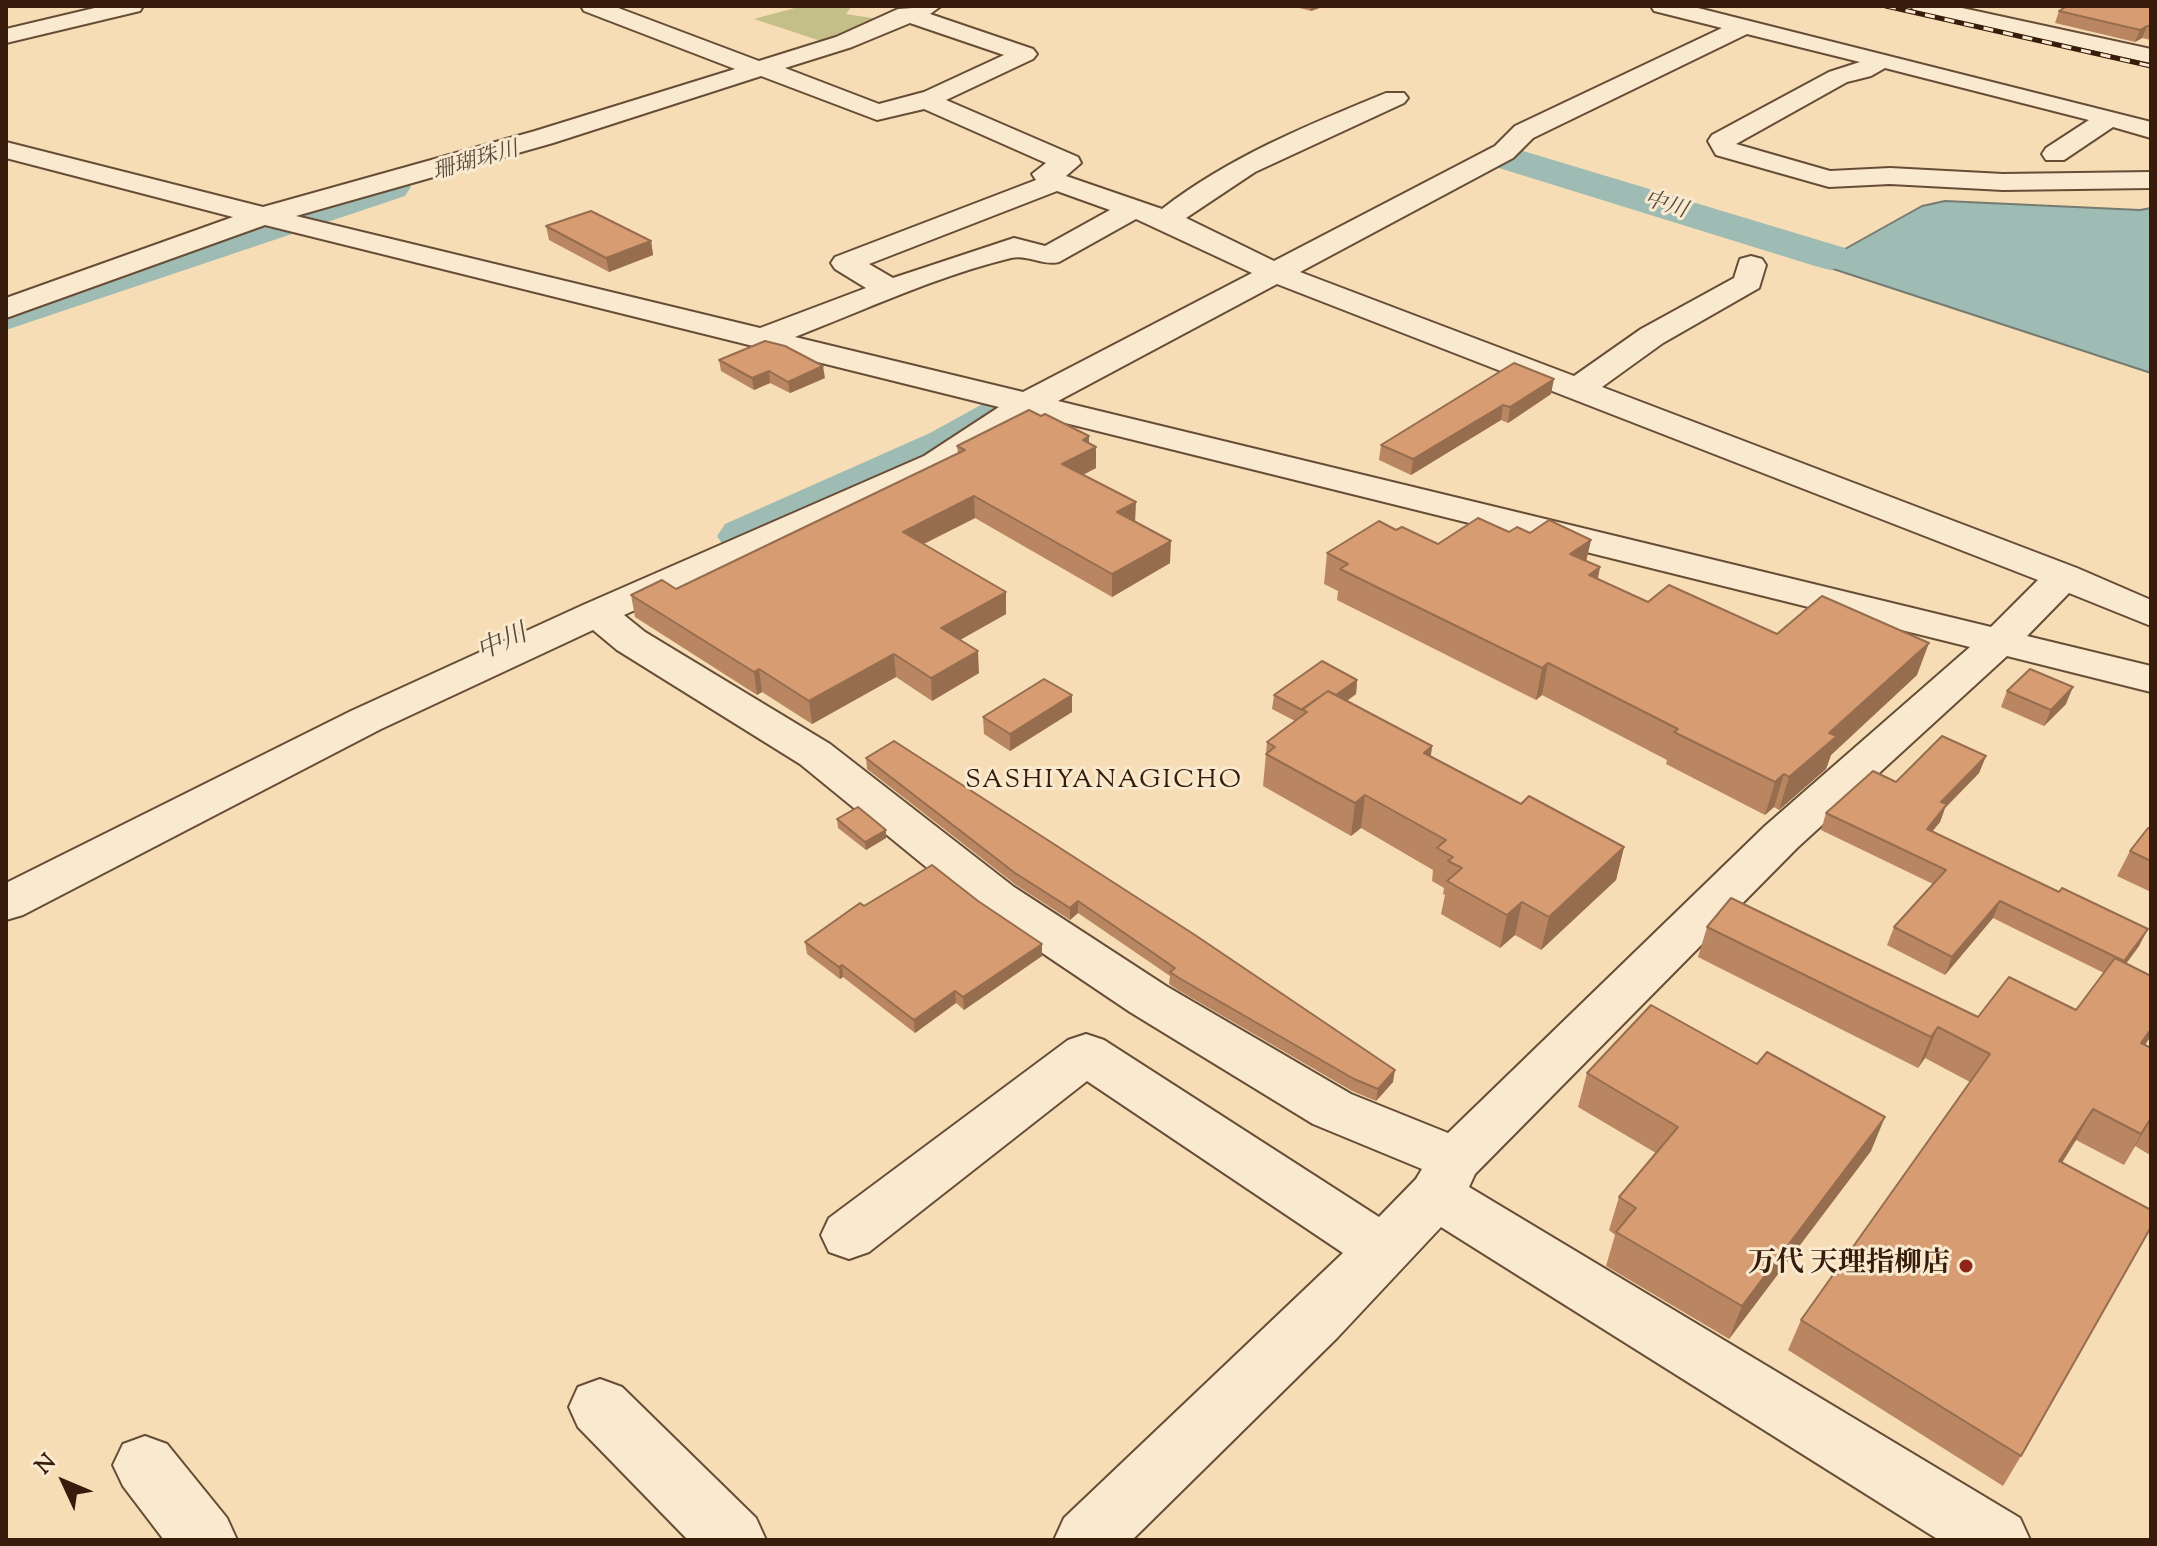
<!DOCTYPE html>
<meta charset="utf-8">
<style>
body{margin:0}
#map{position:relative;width:2157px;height:1546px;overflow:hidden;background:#f6ddb5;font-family:"Sorts Mill Goudy",serif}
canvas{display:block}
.frame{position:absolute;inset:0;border:8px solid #371c0b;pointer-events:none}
.north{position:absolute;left:24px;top:1442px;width:80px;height:80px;-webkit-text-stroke:6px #f9e9cf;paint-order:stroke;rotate:314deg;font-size:22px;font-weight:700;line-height:32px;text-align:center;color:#371c0b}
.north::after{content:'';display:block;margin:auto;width:28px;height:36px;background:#371c0b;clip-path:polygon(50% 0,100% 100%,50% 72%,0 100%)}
</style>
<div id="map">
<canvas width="2157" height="1546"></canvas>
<div class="frame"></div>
<div class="north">N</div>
</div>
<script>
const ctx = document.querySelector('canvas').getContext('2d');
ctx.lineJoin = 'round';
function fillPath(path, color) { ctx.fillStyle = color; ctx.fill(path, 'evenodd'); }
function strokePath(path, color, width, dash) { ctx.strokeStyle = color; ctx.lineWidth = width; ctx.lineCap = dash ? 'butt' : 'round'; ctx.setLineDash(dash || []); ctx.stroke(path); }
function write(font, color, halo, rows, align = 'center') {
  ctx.font = font + ' "Sorts Mill Goudy","Noto Serif JP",serif'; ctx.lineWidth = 6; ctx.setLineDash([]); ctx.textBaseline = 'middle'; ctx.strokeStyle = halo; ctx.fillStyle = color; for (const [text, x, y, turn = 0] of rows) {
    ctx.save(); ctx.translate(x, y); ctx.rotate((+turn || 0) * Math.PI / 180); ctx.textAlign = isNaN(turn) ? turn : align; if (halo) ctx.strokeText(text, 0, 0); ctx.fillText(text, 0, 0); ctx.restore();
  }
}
const green = new Path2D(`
 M802,6H852L846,14L885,20L827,43L754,19Z`);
const water = new Path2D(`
 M1945,201L2140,210L2151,208V373L1818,264L1922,206Z`);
const river = new Path2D(`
 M1500,144L1845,248L1852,257L1845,266L1830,270L1815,266L1486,164L1481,156L1486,148Z
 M391,175L405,178L411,187L405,196L6,330V301L161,247Z
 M1005,396L1022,401L1030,411L1022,421L966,455L763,548L744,552L725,548L717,536L725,524L930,433L988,401Z`);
const minor = new Path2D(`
 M103,6H143L140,11L6,43V29Z
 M581,6H613L759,61L836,37L898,9L941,6L930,14L1033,49L1037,54L1033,59L946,100L1078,157L1081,163L1066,176L1162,209C1229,157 1308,125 1386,93H1404L1408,98L1404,103L1255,172L1186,218L1274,261L1495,146L1515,126L1722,28L1654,11L1651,6H1690L2151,122V138L2113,127L2064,160H2046L2042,154L2046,148L2089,120L1885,68L1871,76L1847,82L1736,144L1830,171L1890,168L2003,174L2151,172V188L2003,190L1890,184L1829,187L1716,155L1708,141L1712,135L1829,72L1860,62L1747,34L1533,138L1513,158L1300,272L1574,376L1641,329L1734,278L1740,259L1751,256L1762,259L1766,265L1759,288L1663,343L1602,387L2077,568L2151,600V626L2069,593L2027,636L2151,666V692L2007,656L1797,848L1475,1174L1469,1187L2020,1518L2030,1540H1939L1441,1227L1337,1338L1132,1540H1054L1064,1518L1343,1253L1087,1081L869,1252L849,1259L829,1252L821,1235L829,1218L1068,1040L1086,1034L1104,1040L1379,1217L1416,1179L1422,1169L1313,1124L1130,1012L980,911L800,764L617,650L593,630L381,729L23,915L6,920V883L351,711L583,605L924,456L999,407L265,225L6,318V298L233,217L6,158V142L263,207L535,131L735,69L584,11ZM910,23L1004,55L924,92L879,104L785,68L852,47ZM761,76L877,120L924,109L1046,163L1032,174L1036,180L835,257L831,263L835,269L866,288L760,328L296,216L553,143ZM1057,191L1110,210L1045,246L1014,238L893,278L869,264ZM1136,219L1252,273L1023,392L795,337C864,310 940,275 1011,258C1027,254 1043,266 1059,262ZM1277,284L2038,580L1991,627L1058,401ZM1033,415L1970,647L1765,826L1448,1133L1351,1094L1166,986L1014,887L830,744L645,632L624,615L948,470Z
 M1911,6H1953L2151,49V63L1922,13L1914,11Z
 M600,1379L622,1387L756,1518L766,1540H688L578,1427L569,1407L578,1387Z
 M145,1436L167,1444L227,1518L237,1540H164L123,1486L113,1465L123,1444Z`);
const rail = new Path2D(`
 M1886,6L2151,66`);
const wall = new Path2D(`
 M1292,6H1325L1311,11Z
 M2151,6V40L2142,38L2135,42L2055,23L2059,11Z
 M546,226L651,241L653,255L609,272L549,240Z
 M719,360L825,378L790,393L770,383L754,390L721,371Z
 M1514,363L1551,394L1508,423L1501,420L1411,475L1379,460L1381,445Z
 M1041,416L1089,436V443L1096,468L1083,475L1135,522L1170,563L1112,597L975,518L924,544L1006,592V614L960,640L979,673L932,701L896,677L812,724L762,692L757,695L635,617L631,595L676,589L958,454L957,446Z
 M1396,530L1438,544L1509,532L1591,540L1586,561L1600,567L1598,579L1648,602L1777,634L1917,675L1831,755L1826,769L1779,810L1774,807L1765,815L1666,764L1667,760L1542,695L1536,700L1337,600L1338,591L1324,584L1327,553Z
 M1357,680L1356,694L1347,701L1432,746L1431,756L1521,804L1624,847L1616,880L1541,950L1515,935L1500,948L1441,914L1445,895L1443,894L1444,888L1432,881L1433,870L1361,828L1351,836L1263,786L1267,742L1295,721L1272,709L1274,695Z
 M2007,691L2066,704L2044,726L2001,707Z
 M1072,712L1010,751L984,734L983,717Z
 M1986,756L1979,773L1945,808L1940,822L1932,832L2139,946L2126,964L2151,976V1036L2145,1045L2151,1048V1154L2150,1155L2135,1146L2124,1165L2076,1140L2062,1163L2021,1456L2003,1486L1788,1350L1801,1320L1970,1082L1925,1058L1918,1068L1698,957L1707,927L1978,1017L2076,1010L2104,973L1993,918L1945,975L1887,945L1894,927L1933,884L1821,830L1826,813L1896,782Z
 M866,758L1393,1082L1376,1101L1352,1091L1178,990L1169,984L1170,976L1078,913L1070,920L1016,885L867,769Z
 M837,819L886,838L866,850L838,828Z
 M2151,829V892L2117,876L2130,851Z
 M978,901L1042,944V956L964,1010L956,1003L915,1033L843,977L840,979L807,954L805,942L864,906Z
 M1587,1073L1871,1151L1729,1339L1606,1266L1615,1235L1609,1230L1619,1197L1656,1153L1578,1107Z`);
const shadedWall = new Path2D(`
 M1311,6H1325L1311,11Z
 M2147,26L2142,38L2135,42L2140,30Z
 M651,241L653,255L609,272L606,258Z
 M823,366L825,378L790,393L788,382Z
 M769,371L770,383L754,390L752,378Z
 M1554,379L1551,394L1508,423L1510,407Z
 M1503,405L1501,420L1411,475L1413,459Z
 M1089,436V450L1096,447V468L1062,485V464L1083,440Z
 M974,496L975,518L905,553L903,532Z
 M1136,502L1135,524L1117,512Z
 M1591,540L1584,570L1570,554Z
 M1171,541L1170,563L1112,597V574Z
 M1600,567L1593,598L1589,575Z
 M1006,592V614L942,650L941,628Z
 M1929,643L1917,675L1831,755L1826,769L1779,810L1789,777L1829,733Z
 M978,651L979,673L932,701L931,678Z
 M894,654L896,677L812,724L809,701Z
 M1548,663L1542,695L1536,700L1542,668Z
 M759,669L762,692L757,695L754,672Z
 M1357,680L1356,694L1308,728L1310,714Z
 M2073,687L2066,704L2044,726L2051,710Z
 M1072,695V712L1010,751V734Z
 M1432,746L1427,779L1424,753Z
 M1986,756L1979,773L1945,808L1940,822L1920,846L1927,829L1941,802Z
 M1784,774L1774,807L1765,815L1775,782Z
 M1365,795L1361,828L1351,836L1355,803Z
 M886,830V838L866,850L865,842Z
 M1624,847L1616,880L1541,950L1549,917Z
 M1078,901V913L1070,920V908Z
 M2000,901L1993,918L1945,975L1952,957Z
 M1522,902L1515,935L1500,948L1507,915Z
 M2148,929L2139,946L2115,978L2124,961Z
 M1042,944V956L964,1010L963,997Z
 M842,965L843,977L840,979L839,967Z
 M955,991L956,1003L915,1033L914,1020Z
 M1938,1027L1925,1058L1918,1068L1931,1037Z
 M2151,1029V1036L2124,1074L2141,1043Z
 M1395,1070L1393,1082L1376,1101L1378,1089Z
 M2093,1109L2076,1140L2043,1192L2059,1161Z
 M1885,1117L1871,1151L1729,1339L1742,1306Z
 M2151,1119L2135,1146L2124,1165L2141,1134Z`);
const building = new Path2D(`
 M2067,6H2151V26H2147L2140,30L2059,11Z
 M591,211L651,241L606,258L546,226Z
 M765,341L785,346L823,366L788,382L769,371L752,378L719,360Z
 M1514,363L1554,379L1510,407L1503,405L1413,459L1381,445Z
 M1029,410L1041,416L1045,414L1089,436L1083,440L1096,447L1062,464L1136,502L1117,512L1171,541L1112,574L974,496L903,532L1006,592L941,628L978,651L931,678L894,654L809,701L759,669L754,672L631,595L662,580L676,589L965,450L957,446Z
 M1478,518L1509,532L1517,527L1530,533L1549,520L1591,540L1570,554L1600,567L1589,575L1648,602L1669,585L1777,634L1822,596L1929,643L1829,733L1837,736L1789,777L1784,774L1775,782L1674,732L1678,729L1548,663L1542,668L1340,569L1348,564L1327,553L1379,521L1396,530L1402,527L1438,544Z
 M1322,661L1357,680L1336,695L1328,691L1302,710L1274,695Z
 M2030,669L2073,687L2051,710L2007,691Z
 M1044,679L1072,695L1010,734L983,717Z
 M1328,691L1432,746L1424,753L1521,804L1529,796L1624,847L1549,917L1522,902L1507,915L1447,881L1462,868L1448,861L1453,857L1437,848L1446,840L1365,795L1355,803L1266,754L1275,747L1267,742L1307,712L1302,709Z
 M1942,736L1986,756L1941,802L1947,804L1927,829L2059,892L2062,888L2148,929L2124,961L2000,901L1952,957L1894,927L1946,870L1826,813L1873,771L1896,782Z
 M894,741L1195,935L1395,1070L1378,1089L1354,1079L1179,978L1170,972L1175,968L1078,901L1070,908L1015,873L866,758Z
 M858,807L886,830L865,842L837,819Z
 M2148,828L2151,829V861L2130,851Z
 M932,865L978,901L1042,944L963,997L955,991L914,1020L842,965L839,967L805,942L860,903L864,906Z
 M1731,898L1978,1017L2009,977L2076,1010L2115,958L2151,976V1029L2141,1043L2151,1048V1118L2141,1134L2093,1109L2059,1161L2151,1210V1227L2021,1456L1801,1320L1990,1054L1938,1027L1931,1037L1707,927Z
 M1651,1005L1757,1064L1767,1052L1885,1117L1742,1306L1616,1232L1636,1208L1619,1197L1678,1127L1587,1073Z`);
const markers = [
 [1966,1266,8,"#8f2418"]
];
const farWaternames = [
 ["珊瑚珠川",476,163,-16],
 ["中川",1665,207,17]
];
const waterNames = [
 ["中川",503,645,-24]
];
const neighbourhoodNames = [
 ["SASHIYANAGICHO",1104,783]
];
const nearPoinames = [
 ["万代 天理指柳店",1950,1266]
];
fillPath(green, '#c4bf88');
fillPath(water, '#9ebbb4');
strokePath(water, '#757b70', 2);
fillPath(river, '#9ebbb4');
strokePath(minor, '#674c36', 4);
fillPath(minor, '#f9e9cf');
strokePath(rail, '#371c0b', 5);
strokePath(rail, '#f9e9cf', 3, [10]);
fillPath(wall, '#b98661');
fillPath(shadedWall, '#966d4f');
fillPath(building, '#d79c71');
strokePath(building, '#966d4f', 2);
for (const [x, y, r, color] of markers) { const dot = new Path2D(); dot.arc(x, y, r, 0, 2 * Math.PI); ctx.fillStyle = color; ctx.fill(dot); strokePath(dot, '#f9e9cf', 3); }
write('italic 22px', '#564c3e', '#f9e9cf', farWaternames);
write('italic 26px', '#564c3e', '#f9e9cf', waterNames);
ctx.letterSpacing = '2px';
write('26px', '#371c0b', '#f9e9cf', neighbourhoodNames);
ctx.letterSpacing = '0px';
write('bold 28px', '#371c0b', '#f9e9cf', nearPoinames, 'right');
</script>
